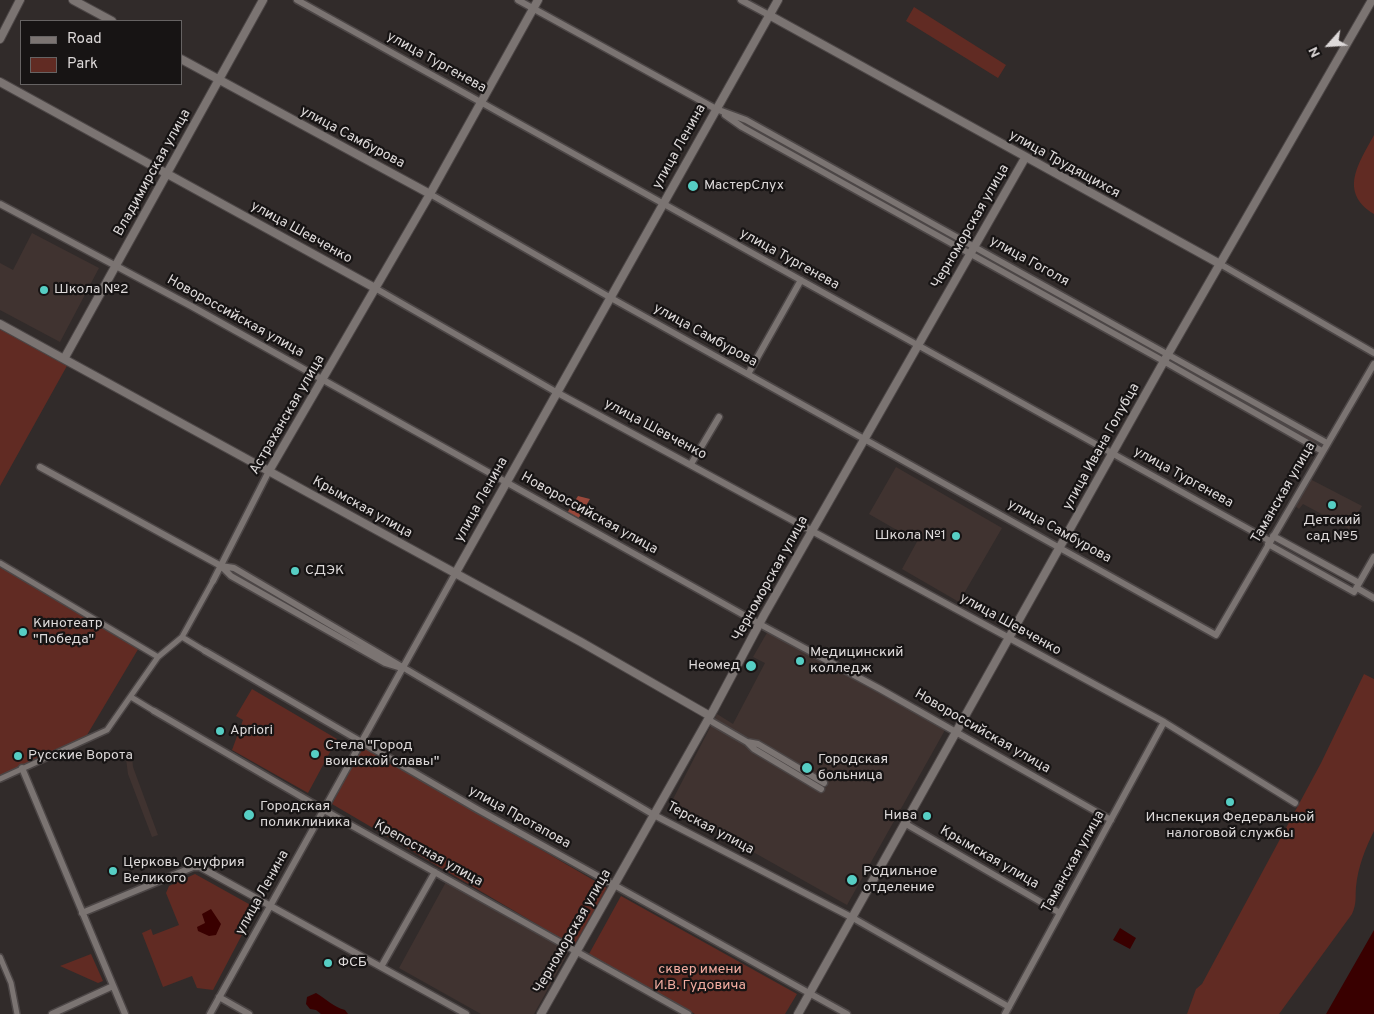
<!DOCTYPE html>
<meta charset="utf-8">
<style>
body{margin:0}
#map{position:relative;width:1374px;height:1014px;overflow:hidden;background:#312b2a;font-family:Overpass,sans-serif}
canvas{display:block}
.legend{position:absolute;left:20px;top:20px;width:162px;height:65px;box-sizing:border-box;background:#171414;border:1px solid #666363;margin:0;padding:6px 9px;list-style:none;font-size:15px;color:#ddd9d9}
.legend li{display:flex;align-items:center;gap:10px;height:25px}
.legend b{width:25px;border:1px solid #666363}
.north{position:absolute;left:1304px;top:20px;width:50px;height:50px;-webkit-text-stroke:4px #171414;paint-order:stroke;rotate:244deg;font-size:14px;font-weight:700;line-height:20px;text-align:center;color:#ddd9d9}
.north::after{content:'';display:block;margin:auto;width:18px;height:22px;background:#ddd9d9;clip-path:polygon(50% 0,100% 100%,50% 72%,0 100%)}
</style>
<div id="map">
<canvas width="1374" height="1014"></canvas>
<ul class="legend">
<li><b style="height:6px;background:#7b7472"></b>Road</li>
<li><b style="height:14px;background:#612b23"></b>Park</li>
</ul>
<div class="north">N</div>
</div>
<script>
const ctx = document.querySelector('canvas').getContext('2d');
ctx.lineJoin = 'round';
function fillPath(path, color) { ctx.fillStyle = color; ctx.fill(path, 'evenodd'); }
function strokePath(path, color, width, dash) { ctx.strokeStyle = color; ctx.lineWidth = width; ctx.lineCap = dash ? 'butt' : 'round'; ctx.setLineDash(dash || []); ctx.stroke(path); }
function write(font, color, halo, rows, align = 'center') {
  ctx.font = font + ' Overpass,sans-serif'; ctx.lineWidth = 4.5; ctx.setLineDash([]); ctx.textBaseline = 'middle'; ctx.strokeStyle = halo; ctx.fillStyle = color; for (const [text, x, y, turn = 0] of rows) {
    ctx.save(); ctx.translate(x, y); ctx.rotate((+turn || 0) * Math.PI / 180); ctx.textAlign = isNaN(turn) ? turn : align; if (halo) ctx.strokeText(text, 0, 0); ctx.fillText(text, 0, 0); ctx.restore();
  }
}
const built = new Path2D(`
 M32,233L99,268L60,342L0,310V263L13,270Z
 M896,467L1002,528L959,602L902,569L919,538L904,530L902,533L869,514Z
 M1310,479L1362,506L1349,529L1303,504L1299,509L1295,506Z
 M768,631L945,730L847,905L670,805L717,714L733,724L765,663L753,657Z
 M132,757L133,767L158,835L152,837L128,774L126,759Z
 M446,882L569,951L534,1014H481L399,968Z`);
const green = new Path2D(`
 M914,7L1006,65L998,78L906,21Z
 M743,121L955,237L953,242L742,125Z
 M1374,135V214C1338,192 1359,163 1374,135Z
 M988,256L1159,350L1156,355L986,261Z
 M0,327L68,364L0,486Z
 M1178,361L1316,439L1313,444L1175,366Z
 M0,563L140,646L84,740L0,779Z
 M1364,674L1374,679V831C1365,849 1358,867 1356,887C1355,899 1357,902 1352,914L1279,1014H1187L1196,989L1202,984L1321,763Z
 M252,689L337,739L308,793L232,750L243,720L236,716Z
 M363,746L607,888L574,946L332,804Z
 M195,874L256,908L213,990L197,988L192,976L163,987L142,933L151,929L153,935L179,925L166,893L169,886Z
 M621,896L797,994L785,1014H695L589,954Z
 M91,954L103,981L98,983L60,966Z`);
const forest = new Path2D(`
 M578,496L590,499L578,519L567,513Z`);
const water = new Path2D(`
 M211,909L221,924L216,935L209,936L198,931L197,927L205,923L202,914Z
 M1120,928L1136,938L1130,949L1113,940Z
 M1374,930V1014H1326Z
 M316,993C326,999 334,1007 345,1010L348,1014H321L316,1010L310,1009L306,1004L307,997Z`);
const pedestrian = new Path2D(`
 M0,563L158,657
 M182,637L205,651
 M131,697L154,711
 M0,779L107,730L158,657L182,637L213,581
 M0,957L11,983L17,1014`);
const minor = new Path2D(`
 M297,0L1270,541
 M518,0L716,109L746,120L1327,443
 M741,0L769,15
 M725,115L742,127L1158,358L1322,451
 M430,194L611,298L1216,635L1374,364
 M0,204L191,306L767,628L880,689L1111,820
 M1220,264L1374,353
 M375,288L556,392L1164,722L1295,803
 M748,374L801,280
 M691,464L719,417
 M40,467L221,566L231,576L385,663L398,667
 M1273,536L1359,583
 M1268,544L1354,592L1374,557
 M221,566L234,568L654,815L853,918L1009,1007
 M213,581L269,471
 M1357,588L1374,598
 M205,651L477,809L847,1014
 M154,711L331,814L688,1014
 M709,720L747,742L754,749L821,789
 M747,742L758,744L824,783
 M22,768L125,1014
 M906,824L1060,913
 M82,913L193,867H200L466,1014
 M381,967L435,872
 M219,997L249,1014
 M52,1014L113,986
 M210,1014L455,574
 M1005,1014L1164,722`);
const tertiary = new Path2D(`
 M73,0L112,21
 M769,15L1220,264
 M0,39L20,0
 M181,59L430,194
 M0,82L375,288
 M0,324L581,642L710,716
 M64,359L263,0
 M269,471L430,194L538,0
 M455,574L778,0
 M541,1014L714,709L764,615L1025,158
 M798,1014L1168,354L1372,0`);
const markers = [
 [693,186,6,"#56cec4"],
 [44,290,5,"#56cec4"],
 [1332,505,5,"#56cec4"],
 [956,536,5,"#56cec4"],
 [295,571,5,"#56cec4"],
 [23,632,5,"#56cec4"],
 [800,661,5,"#56cec4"],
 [751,666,6,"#56cec4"],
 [220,731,5,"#56cec4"],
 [315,754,5,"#56cec4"],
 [18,756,5,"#56cec4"],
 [807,768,6,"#56cec4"],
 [1230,802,5,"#56cec4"],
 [249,815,6,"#56cec4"],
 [927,816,5,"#56cec4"],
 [113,871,5,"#56cec4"],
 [852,880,6,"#56cec4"],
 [328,963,5,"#56cec4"]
];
const streetNames = [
 ["улица Тургенева",436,63,29],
 ["улица Самбурова",352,138,28],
 ["улица Ленина",680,147,-61],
 ["улица Трудящихся",1064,165,29],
 ["Владимирская улица",153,173,-61],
 ["Черноморская улица",971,227,-60],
 ["улица Шевченко",301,233,29],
 ["улица Тургенева",789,260,29],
 ["улица Гоголя",1029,262,29],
 ["Новороссийская улица",235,317,29],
 ["улица Самбурова",705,336,29],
 ["Астраханская улица",288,415,-60],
 ["улица Шевченко",655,430,28],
 ["улица Ивана Голубца",1102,447,-61],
 ["улица Тургенева",1183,478,29],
 ["Таманская улица",1284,493,-60],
 ["улица Ленина",482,500,-61],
 ["Крымская улица",362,508,29],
 ["Новороссийская улица",589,514,29],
 ["улица Самбурова",1059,532,29],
 ["Черноморская улица",771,579,-61],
 ["улица Шевченко",1010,625,29],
 ["Новороссийская улица",982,732,30],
 ["улица Протапова",519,818,29],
 ["Терская улица",710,829,28],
 ["Крепостная улица",428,854,29],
 ["Крымская улица",989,858,30],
 ["Таманская улица",1074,862,-61],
 ["улица Ленина",263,893,-61],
 ["Черноморская улица",573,932,-60]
];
const poiNames = [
 ["МастерСлух",704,186],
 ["Школа №2",54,290],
 ["Детский",1332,521,"center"],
 ["сад №5",1332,537,"center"],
 ["Школа №1",946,536,"right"],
 ["СДЭК",305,571],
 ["Кинотеатр",33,624],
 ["\"Победа\"",33,640],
 ["Медицинский",810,653],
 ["колледж",810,669],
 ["Неомед",740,666,"right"],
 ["Apriori",230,731],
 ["Стела \"Город",325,746],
 ["воинской славы\"",325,762],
 ["Русские Ворота",28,756],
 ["Городская",818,760],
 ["больница",818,776],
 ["Городская",260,807],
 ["поликлиника",260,823],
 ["Нива",917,816,"right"],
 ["Инспекция Федеральной",1230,818,"center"],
 ["налоговой службы",1230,834,"center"],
 ["Церковь Онуфрия",123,863],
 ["Великого",123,879],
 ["Родильное",863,872],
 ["отделение",863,888],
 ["ФСБ",338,963]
];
const parkNames = [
 ["сквер имени",700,970],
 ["И.В. Гудовича",700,986]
];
fillPath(built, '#403330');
fillPath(green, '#612b23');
fillPath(forest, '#99483b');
fillPath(water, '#390000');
strokePath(pedestrian, '#4c4646', 8);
strokePath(minor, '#4c4646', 9);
strokePath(tertiary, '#4c4646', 10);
strokePath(pedestrian, '#7b7472', 5);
strokePath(minor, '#7b7472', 6);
strokePath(tertiary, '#7b7472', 8);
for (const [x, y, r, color] of markers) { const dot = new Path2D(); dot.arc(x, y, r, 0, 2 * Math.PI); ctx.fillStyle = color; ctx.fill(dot); strokePath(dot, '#171414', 2); }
write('14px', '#ddd9d9', '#171414', streetNames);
write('14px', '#ddd9d9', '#171414', poiNames, 'left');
write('14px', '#f1ab9f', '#171414', parkNames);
</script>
